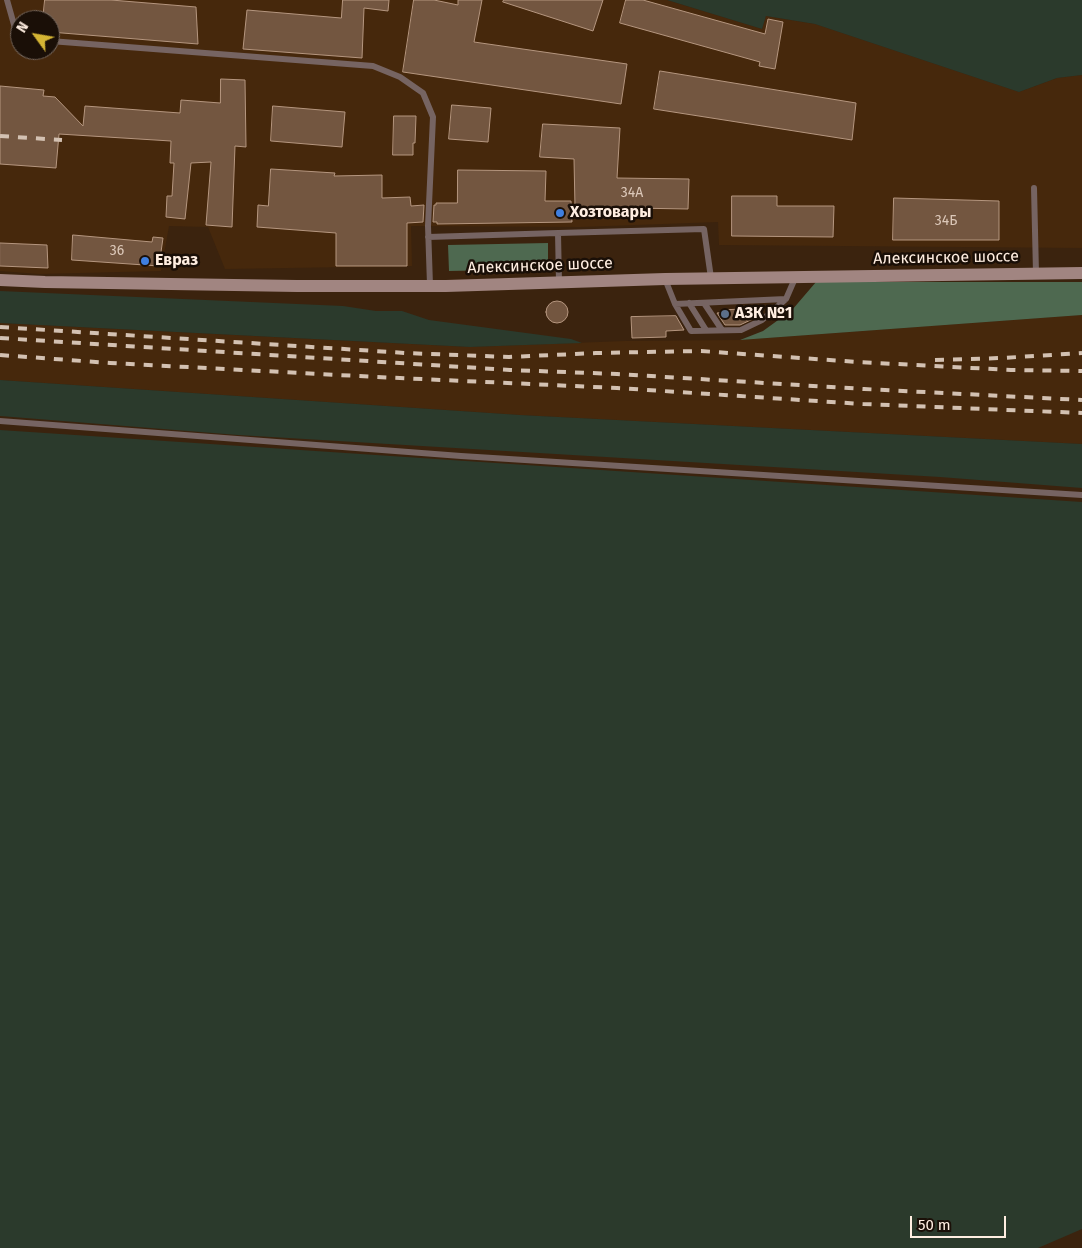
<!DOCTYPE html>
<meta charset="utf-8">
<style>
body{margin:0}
#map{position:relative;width:1082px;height:1248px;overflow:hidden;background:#3b230e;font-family:"Fira Sans",sans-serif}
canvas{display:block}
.north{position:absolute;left:10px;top:10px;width:50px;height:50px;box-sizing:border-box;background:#1a0f07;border:1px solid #76685e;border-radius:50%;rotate:302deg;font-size:14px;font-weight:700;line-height:20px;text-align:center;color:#ffeee1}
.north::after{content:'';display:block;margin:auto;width:18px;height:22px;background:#d5b534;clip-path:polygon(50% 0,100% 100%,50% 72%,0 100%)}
.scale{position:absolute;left:910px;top:1216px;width:96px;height:22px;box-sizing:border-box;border:2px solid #ffeee1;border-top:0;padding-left:6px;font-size:15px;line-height:18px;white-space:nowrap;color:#ffeee1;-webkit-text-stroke:4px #1a0f07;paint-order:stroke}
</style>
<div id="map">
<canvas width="1082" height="1248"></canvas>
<div class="north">N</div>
<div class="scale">50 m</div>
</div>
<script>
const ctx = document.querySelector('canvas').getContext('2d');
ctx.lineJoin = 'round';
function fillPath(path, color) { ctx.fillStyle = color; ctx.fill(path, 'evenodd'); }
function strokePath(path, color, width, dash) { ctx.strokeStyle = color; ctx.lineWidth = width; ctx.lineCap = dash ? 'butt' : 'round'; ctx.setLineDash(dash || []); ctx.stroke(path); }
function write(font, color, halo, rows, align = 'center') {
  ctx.font = font + ' "Fira Sans",sans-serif'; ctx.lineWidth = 5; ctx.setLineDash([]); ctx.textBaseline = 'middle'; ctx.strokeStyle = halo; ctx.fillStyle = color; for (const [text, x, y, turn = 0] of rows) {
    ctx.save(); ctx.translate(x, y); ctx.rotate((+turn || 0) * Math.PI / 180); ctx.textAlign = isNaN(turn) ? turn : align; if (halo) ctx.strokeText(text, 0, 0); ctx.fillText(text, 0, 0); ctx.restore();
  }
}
const built = new Path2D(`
 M0,0H667L762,29L766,16L815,24L1019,92L1057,78L1082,75V248L719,245L718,222L580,227L411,226L412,266L225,269L208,227L169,226L161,271L39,274L0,271ZM20,20H50V50H20Z
 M1082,315V444L520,415L0,380V323L470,347L625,341L740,340Z`);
const green = new Path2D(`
 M667,0H1082V75L1057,78L1019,92L815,24L766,16L762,29Z
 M0,291L343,306L376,311H402L429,320L571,339L582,343L470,347L0,323Z
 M0,380L520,415L1082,444V488L940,477L238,435L0,416Z
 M0,430L1082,502V1229L1038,1248H0Z`);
const forest = new Path2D(`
 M548,243V269L449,271L448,245Z
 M816,282H1082V315L740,340L763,331L792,310Z`);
const building = new Path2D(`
 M45,0H111L196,7L198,44L50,32V20H43Z
 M343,0H389L388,11L364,8L362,58L243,49L247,10L341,18Z
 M414,0H434L458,5V0H482L474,42L627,64L621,104L403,72Z
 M504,0H603L593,31L503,2Z
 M626,0H643L765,34L768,19L783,22L775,69L759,66L760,62L620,23Z
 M660,71L856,103L852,140L654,109Z
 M221,79L245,80L246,147L235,146L232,227L206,225L211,162L191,163L185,219L166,217L167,196H172L174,163H170L171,141L59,134L56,168L0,164V86L44,90L43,96L55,97L83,126L85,106L180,113L181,100L220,103Z
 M452,105L491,108L488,142L449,139Z
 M273,106L345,112L342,147L271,141Z
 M394,116H416L415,143H413V155H393Z
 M543,124L620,128L617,178L689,179L688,209L575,207L574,159L540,157Z
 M271,169L335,173L334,176L382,175V198L410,197L411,206L424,205L423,222L407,223V266H336V233L257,227L258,205L268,206Z
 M458,170L546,171L545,201H571L572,222L437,224V222H433L434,205H436V203H457Z
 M732,196H777V206H834L833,237L732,236Z
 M894,198L999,201V240H893Z
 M73,235L152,242L153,237L163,238L159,266L72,260Z
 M0,243L47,245L48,268L0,266Z
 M546 312a11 11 0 1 1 22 0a11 11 0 1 1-22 0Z
 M756,309L757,317L740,325H725L717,313L728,312L727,310Z
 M676,316L684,330L666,331V337L632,338L631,317Z`);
const service = new Path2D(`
 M7,0L18,39H20
 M50,41L373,66L400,77L423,93L433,117L428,226L430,285
 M1034,188L1036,273
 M558,233L704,229L711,278
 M428,237L558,233L559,282
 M665,279L675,304L786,299L796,276
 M689,303L706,330
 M704,303L722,330
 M675,304L691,331L741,330L762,320L786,299
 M0,421L461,456L1082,495`);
const secondary = new Path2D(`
 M0,280L45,282L297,286H446L665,279L1082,273`);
const rail = new Path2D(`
 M0,136L62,140
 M0,327L406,353L509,357L596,353L701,351L858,362L1011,370L1082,371
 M0,338L510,370L617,374L864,389L1082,400
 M0,355L110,363L377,377L617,388L863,404L1082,413
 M935,360L1002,358L1082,353`);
const markers = [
 [560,213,5,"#3f7fe0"],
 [145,261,5,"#3f7fe0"],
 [725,314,5,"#5c6f8a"]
];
const numberNames = [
 ["34А",632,193],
 ["34Б",946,221],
 ["36",117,251]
];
const poiNames = [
 ["Хозтовары",570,213],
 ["Евраз",155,261],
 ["АЗК №1",735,314]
];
const streetNames = [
 ["Алексинское шоссе",946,258,-1],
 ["Алексинское шоссе",540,266,-2]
];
fillPath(built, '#46280c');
fillPath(green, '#2b3a2c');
fillPath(forest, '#4e6950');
fillPath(building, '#735640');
strokePath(building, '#b5967f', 1);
strokePath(service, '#766462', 6);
strokePath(secondary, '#a18581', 12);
strokePath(rail, '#d3c1b2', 4, [9, 9]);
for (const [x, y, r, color] of markers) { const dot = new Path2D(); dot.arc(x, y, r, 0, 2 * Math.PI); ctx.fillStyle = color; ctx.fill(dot); strokePath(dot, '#1a0f07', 2); }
write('14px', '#dcc8b9', null, numberNames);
write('bold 16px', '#ffeee1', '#1a0f07', poiNames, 'left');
write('16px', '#ffeee1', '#1a0f07', streetNames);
</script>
